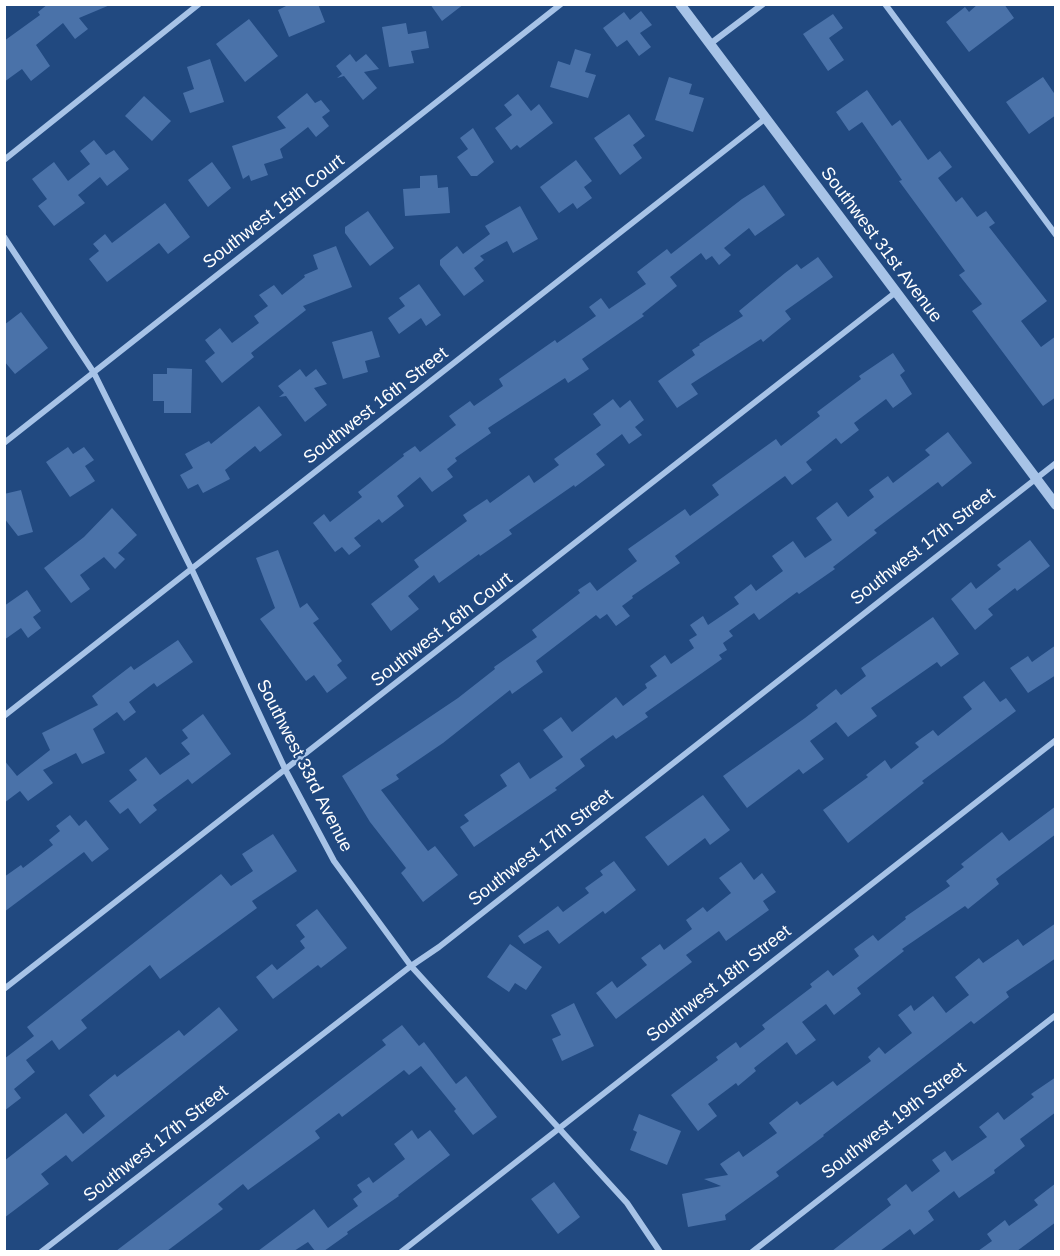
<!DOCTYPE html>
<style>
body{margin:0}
#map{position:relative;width:1060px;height:1256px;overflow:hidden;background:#214980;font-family:Arial,sans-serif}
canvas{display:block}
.frame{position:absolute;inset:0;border:6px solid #fff;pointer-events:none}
</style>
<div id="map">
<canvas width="1060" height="1256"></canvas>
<div class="frame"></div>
</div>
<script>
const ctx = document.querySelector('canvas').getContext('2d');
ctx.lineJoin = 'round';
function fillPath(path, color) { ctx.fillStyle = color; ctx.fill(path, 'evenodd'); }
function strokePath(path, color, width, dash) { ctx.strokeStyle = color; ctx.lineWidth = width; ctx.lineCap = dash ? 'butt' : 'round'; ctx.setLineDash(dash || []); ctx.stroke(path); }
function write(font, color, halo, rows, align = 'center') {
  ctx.font = font + ' Arial,sans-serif'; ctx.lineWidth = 4.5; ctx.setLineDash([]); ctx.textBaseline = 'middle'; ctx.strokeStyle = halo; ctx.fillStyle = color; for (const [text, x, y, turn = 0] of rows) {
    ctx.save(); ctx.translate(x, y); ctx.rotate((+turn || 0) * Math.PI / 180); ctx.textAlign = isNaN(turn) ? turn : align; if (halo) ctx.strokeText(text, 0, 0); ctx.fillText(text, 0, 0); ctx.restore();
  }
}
const building = new Path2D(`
 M48,4L110,5L79,18L88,29L75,39L63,23L36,45L50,66L31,81L22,69L4,82V41L40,15L38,12Z
 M290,4H318L325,22L289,37L278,10Z
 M430,4H464L442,21Z
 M978,4H1004L1014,18L969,52L946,22L965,7L969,12Z
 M641,11L652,25L640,33L651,47L639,56L627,40L617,47L603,28L624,12L630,20Z
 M833,14L843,28L829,38L844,60L828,71L803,34Z
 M249,19L278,56L245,82L216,44Z
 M406,23L408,34L426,31L429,48L411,51L414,63L389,67L382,27Z
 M575,49L591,54L585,72L596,75L588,98L550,87L558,61L570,65Z
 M350,54L356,62L366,54L379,69L364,72L377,88L363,100L344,76L337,78L342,74L336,66Z
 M210,59L224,102L190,113L183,93L194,89L187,67Z
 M669,77L692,84L689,94L704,98L693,132L655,120Z
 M1043,77L1056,96V115L1029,134L1006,102Z
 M867,90L892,126L900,120L928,160L940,151L952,167L938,178L956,202L962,197L977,217L986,211L995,223L989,227L1047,301L1021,321L1041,347L1056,336V397L1043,406L972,311L982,304L959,275L965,271L899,181L902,180L862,122L849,131L836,112Z
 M307,93L315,103L321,100L330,111L322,117L329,126L316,137L308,127L280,149L283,158L264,164L268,175L251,181L249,175L243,179L232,146L286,128L277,117Z
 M518,94L531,111L539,104L553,123L520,148L517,145L511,150L495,128L512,115L504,105Z
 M144,96L171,121L152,141L125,116Z
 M629,114L645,136L633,145L642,158L620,175L594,138Z
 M473,128L494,162L477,176H471L457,157L468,149L460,138Z
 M94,140L106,155L114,150L129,169L107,186L100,177L78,195L85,203L54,226L38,206L47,199L32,179L54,162L68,181L90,164L80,151Z
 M576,160L592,181L584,187L592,198L577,209L573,203L559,213L540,187Z
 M212,162L231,188L208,207L188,180Z
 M437,175L438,188L448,187L450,213L405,216L403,189L420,188V176Z
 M764,185L785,215L755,236L749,228L724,248L731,255L719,265L712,256L706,260L701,253L670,277L677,286L642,314L644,316L582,359L589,369L568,383L565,378L488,428L491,433L455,458L457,461L447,469L453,477L432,492L420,477L397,496L404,506L382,523L379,519L354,538L361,546L349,555L342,547L335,552L313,523L324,514L330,522L362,497L358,492L404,456L403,454L415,446L420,452L456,425L449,416L470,401L474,406L503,386L499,379L555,340L557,343L596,316L589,307L601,298L609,309L646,284L637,272L667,249L671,254L742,199Z
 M165,203L190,237L168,254L159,243L107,282L89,259L99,251L93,244L105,234L112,243Z
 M520,206L538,239L513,253L507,241L480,256L484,260L474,268L484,281L464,296L440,265V260L457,246L463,254L490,234L485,226Z
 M368,211L394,248L370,266L345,233V227Z
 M336,246L352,287L303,306L306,310L251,353L254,357L222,383L205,361L215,353L205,340L220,328L232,343L259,323L254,316L268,306L259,295L274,285L282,295L305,277L304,275L318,269L313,255Z
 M818,257L833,277L785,311L791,319L763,342L761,339L691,384L698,394L677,408L658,381L695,355L692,350L700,345L699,344L743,316L739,311L785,273L797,264L801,269Z
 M419,284L441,315L426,326L421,318L399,334L388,318L405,306L399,298Z
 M21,312L48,348L15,374L4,361V325Z
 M372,331L380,357L365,361L368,372L343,379L332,342Z
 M893,353L905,371L900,375L912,394L893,408L886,399L854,423L859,430L841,444L836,438L806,462L812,470L792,485L785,476L675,556L680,563L632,596L633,598L622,606L630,616L616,626L607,614L600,619L596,615L536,661L543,672L512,694L510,690L443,743L396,775L399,779L381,790L428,851L435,846L458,875L423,902L401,873L406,868L370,822L342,776L458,698L495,669L494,667L537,637L532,630L580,593L578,590L590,582L597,591L637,561L628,549L685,509L690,516L719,495L712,485L776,439L781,446L820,416L817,412L861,379L859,376Z
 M167,368L192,369L191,413H164V401H153V374H167Z
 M300,369L306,377L316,369L327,384L314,388L327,405L305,422L286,396L279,397L284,393L278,386Z
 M613,399L620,408L630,400L644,420L635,427L642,435L629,444L622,434L596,454L605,465L575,487L574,485L509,530L512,534L480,556L479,554L439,583L434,575L408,596L419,609L391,631L371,604L419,567L414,560L467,521L463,515L487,499L490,503L529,475L534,483L559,465L554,459L601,425L593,414Z
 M259,406L282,435L260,452L255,446L225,470L230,479L203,493L198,484L188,489L180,475L193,468L185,454L209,441L211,444Z
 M948,432L972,463L942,487L938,482L874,530L877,533L833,567L835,569L799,594L797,592L759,620L754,613L729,631L733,636L723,643L727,650L719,655L722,659L645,713L648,717L616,739L613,735L580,759L585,766L555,788L557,790L474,847L460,827L469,821L464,815L507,786L500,775L519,762L530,779L563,757L543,730L561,717L572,732L616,697L623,706L647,688L645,684L657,676L650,666L665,655L671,664L694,648L689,640L697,635L690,625L703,616L708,625L739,604L734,597L751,584L756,591L783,571L772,556L793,541L805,558L832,540L816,518L837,502L848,517L874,497L869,490L888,476L893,483L930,455L925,450Z
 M68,447L73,454L84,447L94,460L85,466L95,481L70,497L46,462Z
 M21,490L33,532L18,536L4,518V494Z
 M112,508L137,535L118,553L125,559L115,569L104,557L80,575L90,589L71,603L44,568L84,537Z
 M1030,540L1050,566L1017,591L1015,588L988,609L993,615L975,630L951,599L971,582L976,589L1001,569L997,565Z
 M278,550L300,608L307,603L319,619L313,623L342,661L337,665L347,678L327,693L314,675L306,681L260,619L275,608L256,558Z
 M27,590L41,611L33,617L41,628L28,638L21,628L4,640V606Z
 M933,617L959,654L941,667L937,662L871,708L877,716L848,737L836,722L810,741L824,759L803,774L799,769L747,808L723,776L805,718L818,708L816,705L836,689L841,695L866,676L861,668Z
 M178,640L193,662L157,687L154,683L129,702L136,712L124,721L117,712L93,729L105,753L82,764L76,753L43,770L53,783L28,801L20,791L4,803V760L17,776L50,750L42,733L98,705L92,696L131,666L134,670Z
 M1056,645V675L1028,693L1010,668L1028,656L1032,662Z
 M984,681L1000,702L1006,698L1016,711L922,781L924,783L848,843L823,810L868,777L866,775L885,760L891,769L919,747L915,743L933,730L938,736L972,709L963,697Z
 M203,714L231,754L192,784L188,779L153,805L157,810L140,824L128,808L120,814L109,801L137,780L129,770L146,757L160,775L190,754L181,743L188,738L182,730Z
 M703,795L730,830L710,845L705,838L668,866L645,837Z
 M1056,806V834L996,879L999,884L968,909L965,906L902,949L904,951L857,988L861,994L834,1015L826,1004L802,1022L816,1040L796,1055L787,1042L754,1068L756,1071L738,1086L736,1083L708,1104L717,1116L698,1131L671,1095L718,1060L716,1057L736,1042L740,1048L765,1029L762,1025L812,987L810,984L828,970L833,976L859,956L854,949L873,935L878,941L906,919L905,917L950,886L946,881L964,867L961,864L1002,832L1009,841Z
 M70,815L79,826L86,820L109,849L92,862L84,852L4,912V877L21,865L23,868L53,845L49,840L60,831L56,826Z
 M273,834L297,871L252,901L257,908L160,979L150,965L81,1020L87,1028L59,1050L52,1040L26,1060L35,1072L14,1089L21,1098L4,1111V1059L34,1036L27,1027L221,874L231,886L253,871L242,854Z
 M614,861L636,890L605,914L603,911L559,944L548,930L524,944L518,936L558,906L563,912L589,893L585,888L603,875L600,871Z
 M741,862L754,880L762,873L776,892L763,901L769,910L726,941L719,931L686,955L692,962L616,1019L596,993L612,981L617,988L647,965L641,958L660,944L664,950L692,929L686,920L703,907L707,912L731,893L719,878Z
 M317,909L347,948L321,968L318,965L273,999L256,977L272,964L277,970L305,948L300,941L305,937L296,925Z
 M1056,923V958L1006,992L1009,997L974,1024L971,1021L823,1135L824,1136L776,1172L779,1176L725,1215L726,1220L688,1227L682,1194L721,1186L704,1179L728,1175L720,1164L739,1151L743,1157L777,1133L769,1123L797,1101L800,1105L833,1081L837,1086L871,1061L868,1057L879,1047L885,1054L912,1033L898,1015L911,1005L914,1011L933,996L946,1013L969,995L955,977L979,958L983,963L1018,939L1023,946Z
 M510,944L542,967L526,990L515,983L509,992L487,977Z
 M574,1003L594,1046L562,1061L552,1039L561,1035L551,1015Z
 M219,1007L238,1030L72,1162L66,1155L41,1174L49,1184L4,1218V1161L66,1113L83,1134L105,1116L89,1095L115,1074L117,1077L179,1030L184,1036Z
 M402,1025L419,1046L424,1042L456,1084L466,1076L497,1117L473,1135L454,1111L456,1109L421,1066L409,1075L404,1070L342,1117L339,1113L315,1131L320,1138L248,1190L243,1184L218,1204L223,1209L167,1251H116L386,1045L382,1040Z
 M1056,1077V1112L1020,1139L1025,1146L994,1170L995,1173L959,1198L954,1191L928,1211L934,1220L914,1235L910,1229L880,1251H832L891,1205L887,1199L906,1184L912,1192L940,1171L932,1160L945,1151L952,1161L987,1137L979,1127L998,1112L1004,1120L1034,1097L1031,1094Z
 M639,1114L681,1131L667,1165L630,1150L637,1132L633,1130Z
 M412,1130L418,1139L430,1130L450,1155L398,1195L399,1196L347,1232L348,1234L324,1251H315L308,1242L294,1251H258L314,1209L328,1228L358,1206L353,1199L362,1192L357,1185L369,1177L373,1183L405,1159L394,1144Z
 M554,1182L580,1217L558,1234L531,1199Z
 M1056,1183V1222L1017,1251H978L992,1241L987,1234L1005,1220L1009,1226L1038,1205L1034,1200Z`);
const minor = new Path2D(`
 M885,4L1056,235
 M710,44L763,4
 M4,160L199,4
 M4,237L94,373L192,570L286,771L334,861L411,966L627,1203L660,1252
 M4,443L561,4
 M4,716L766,118
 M4,989L896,292
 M41,1252L411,966L439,947L1056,463
 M401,1252L1056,740
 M752,1252L1056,1015`);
const tertiary = new Path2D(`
 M680,4L1056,505`);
const streetNames = [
 ["Southwest 15th Court",274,212,-38],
 ["Southwest 31st Avenue",881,245,53],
 ["Southwest 16th Street",376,406,-38],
 ["Southwest 17th Street",923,547,-38],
 ["Southwest 16th Court",442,630,-38],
 ["Southwest 33rd Avenue",304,766,63],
 ["Southwest 17th Street",541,848,-38],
 ["Southwest 18th Street",719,984,-38],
 ["Southwest 19th Street",894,1121,-38],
 ["Southwest 17th Street",156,1144,-38]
];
fillPath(building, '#4a72a9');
strokePath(minor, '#a7c3e7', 6);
strokePath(tertiary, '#a7c3e7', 10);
write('18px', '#fff', '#214980', streetNames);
</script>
